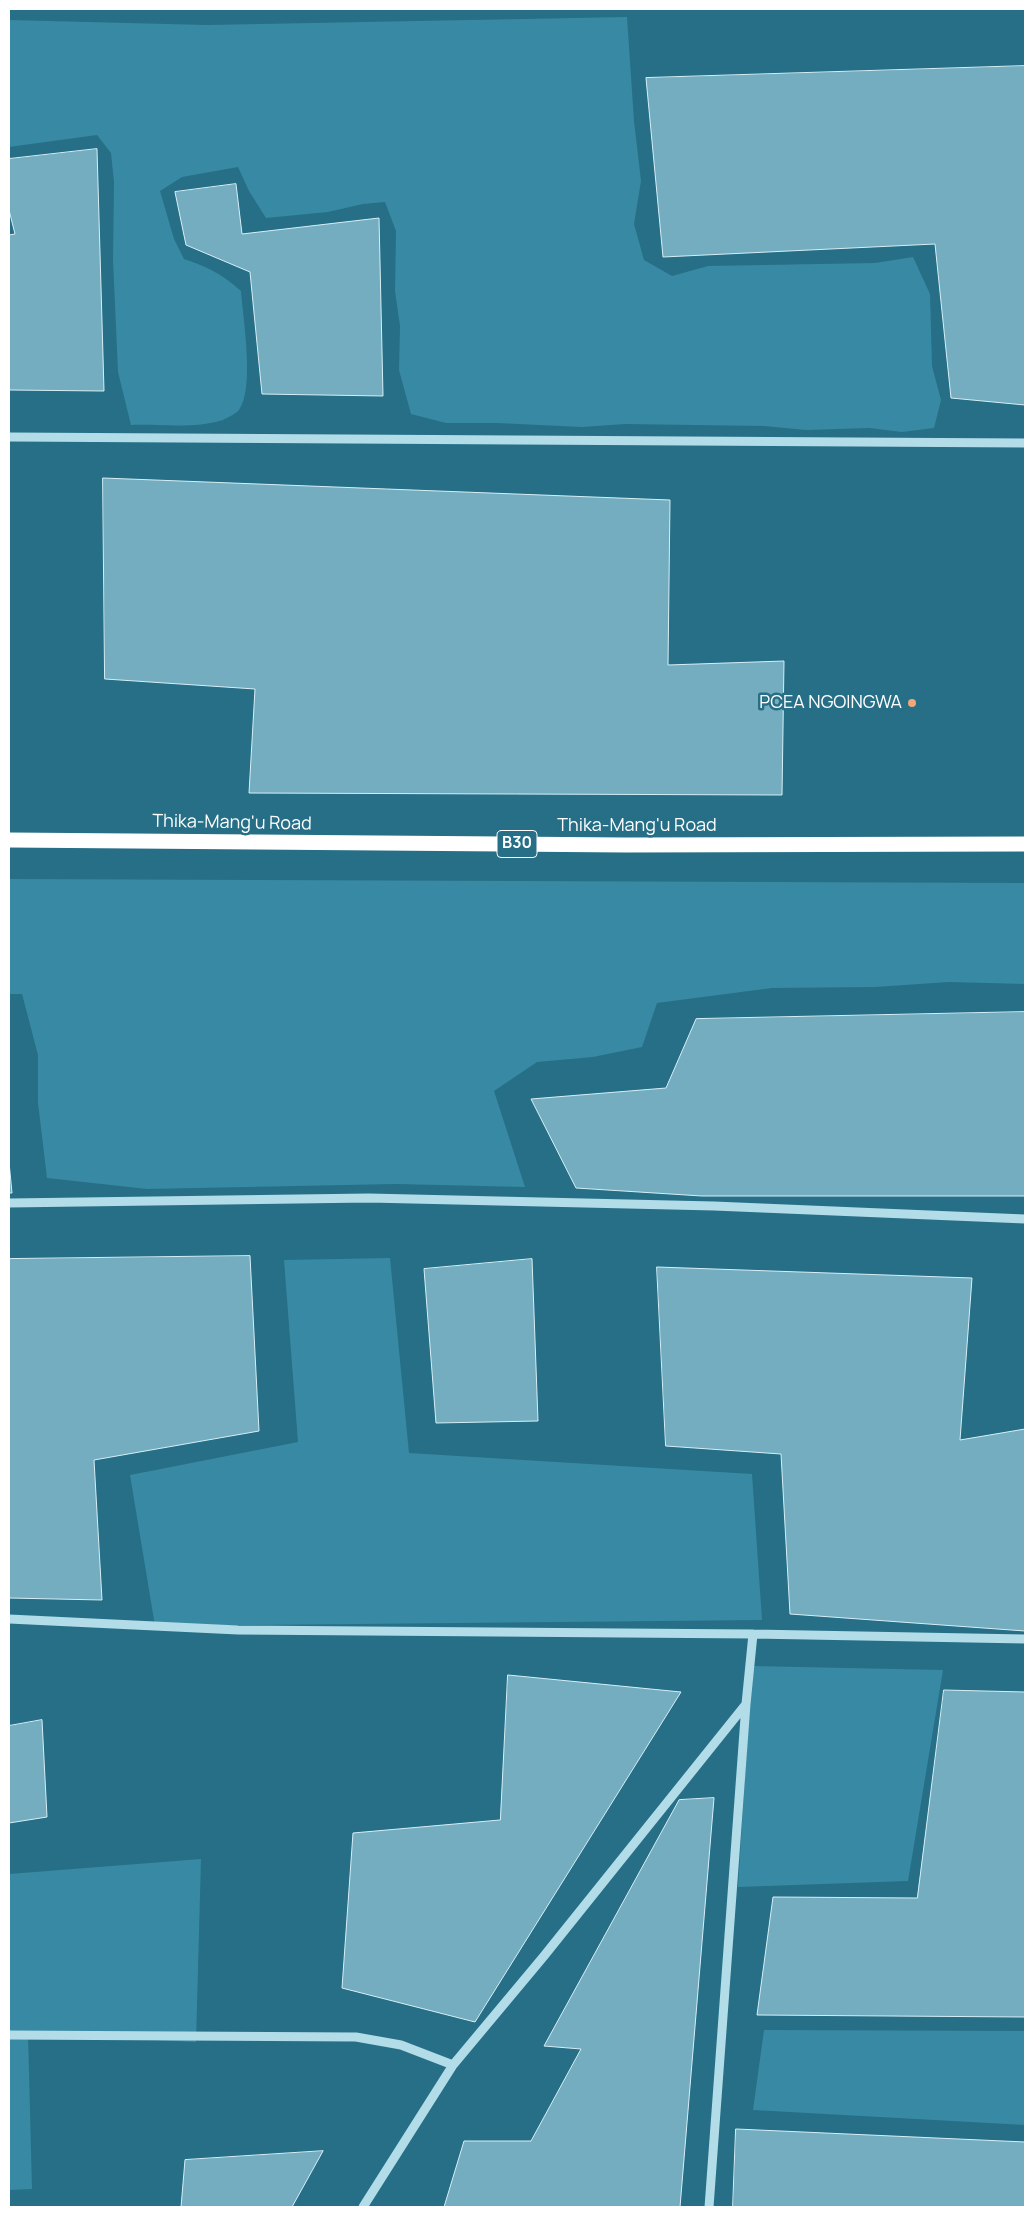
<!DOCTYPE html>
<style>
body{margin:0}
#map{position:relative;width:1034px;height:2216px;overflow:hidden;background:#266f87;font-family:Manrope,sans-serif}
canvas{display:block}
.frame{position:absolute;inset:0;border:10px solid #fff;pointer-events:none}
</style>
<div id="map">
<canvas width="1034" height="2216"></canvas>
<div class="frame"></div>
</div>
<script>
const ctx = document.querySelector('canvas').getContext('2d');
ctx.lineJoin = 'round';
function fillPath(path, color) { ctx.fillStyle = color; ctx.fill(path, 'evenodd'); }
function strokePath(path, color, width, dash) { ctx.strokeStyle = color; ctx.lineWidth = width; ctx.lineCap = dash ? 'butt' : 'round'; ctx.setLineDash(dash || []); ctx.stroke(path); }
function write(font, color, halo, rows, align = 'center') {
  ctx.font = font + ' Manrope,sans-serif'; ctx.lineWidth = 5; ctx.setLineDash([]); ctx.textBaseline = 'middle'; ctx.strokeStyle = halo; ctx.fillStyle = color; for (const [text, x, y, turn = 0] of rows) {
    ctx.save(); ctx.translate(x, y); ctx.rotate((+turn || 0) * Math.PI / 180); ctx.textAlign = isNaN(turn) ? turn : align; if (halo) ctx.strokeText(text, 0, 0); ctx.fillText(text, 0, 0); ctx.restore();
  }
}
const green = new Path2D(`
 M627,17L634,121L641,181L634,224L644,260L672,276L708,266L875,263L913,257L930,294L932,366L941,400L934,428L902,432L869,428L806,430L764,426L625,424L582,427L497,423H446L411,414L399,370L400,326L395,291L396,231L385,202L363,204L328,212L266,218L249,191L238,167L182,177L160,191L174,239L184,259C208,267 222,274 241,291C243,318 255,388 239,410C237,413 227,418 223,420C194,429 161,424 131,425L118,372L113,260L114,182L111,153L97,135L9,147V20L207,25Z
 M9,879L1025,883V984L949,982L875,987L772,988L657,1003L642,1047L593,1057L537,1062L494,1091L525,1187L396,1184L147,1189L47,1178L38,1103V1055L22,994H9Z
 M390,1258L409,1453L752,1474L762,1620L155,1626L130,1475L298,1442L284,1260Z
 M752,1666L943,1670L908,1881L738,1887Z
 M201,1859L196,2042L28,2034L32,2189L9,2190V1874Z
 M764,2030L1025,2031V2125L753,2110Z`);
const building = new Path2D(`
 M1025,66V405L951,398L935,244L663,257L646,78Z
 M97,149L104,391L9,390V235L15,234L9,210V159Z
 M236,184L242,234L379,218L383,396L262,394L250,272L186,245L175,192Z
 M103,478L670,500L668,665L784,661L782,795L249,793L255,689L105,679Z
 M1025,1012V1196H702L576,1188L531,1099L666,1088L696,1019Z
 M9,1162L12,1193H9Z
 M250,1256L259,1431L94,1460L102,1600L9,1598V1259Z
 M532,1259L538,1421L436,1423L424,1269Z
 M657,1267L972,1278L960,1440L1025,1429V1631L790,1614L781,1454L666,1446Z
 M508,1675L681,1692L475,2022L342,1988L353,1833L500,1820Z
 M944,1690L1025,1692V2017L757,2015L773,1897L917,1898Z
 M42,1720L47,1817L9,1823V1726Z
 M714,1798L680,2207H444L464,2141H531L581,2049L544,2046L679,1800Z
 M736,2129L1025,2142V2207H733Z
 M323,2151L292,2207H181L185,2160Z`);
const minor = new Path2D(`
 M9,437L1025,443
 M9,1203L369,1198L714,1206L1025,1219
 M9,1619L238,1630L753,1634L1025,1639
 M9,2035L356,2037L401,2045L453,2065
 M363,2207L453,2065L544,1956L746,1704
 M709,2207L746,1704L753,1634`);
const highway = new Path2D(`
 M9,840L626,845L1025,844`);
const markers = [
 [912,703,5,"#f1a777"]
];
const shields = [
 [517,844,40]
];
const shieldNames = [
 ["B30",517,844]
];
const poiNames = [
 ["PCEA NGOINGWA",902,703]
];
const streetNames = [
 ["Thika-Mang'u Road",232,823,1],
 ["Thika-Mang'u Road",637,826]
];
fillPath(green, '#3889a3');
fillPath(building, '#73adbf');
strokePath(building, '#d6eff7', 1);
strokePath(minor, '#b2dce8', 9);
strokePath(highway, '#fff', 15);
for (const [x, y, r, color] of markers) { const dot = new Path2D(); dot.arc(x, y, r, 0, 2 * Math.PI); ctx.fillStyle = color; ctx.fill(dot); strokePath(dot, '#266f87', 2); }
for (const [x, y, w] of shields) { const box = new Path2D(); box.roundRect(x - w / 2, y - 13.5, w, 27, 4); ctx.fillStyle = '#266f87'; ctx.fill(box); strokePath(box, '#fff', 1); }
write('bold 16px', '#fff', null, shieldNames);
write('18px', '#fff', '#266f87', poiNames, 'right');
write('18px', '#fff', '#266f87', streetNames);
</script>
